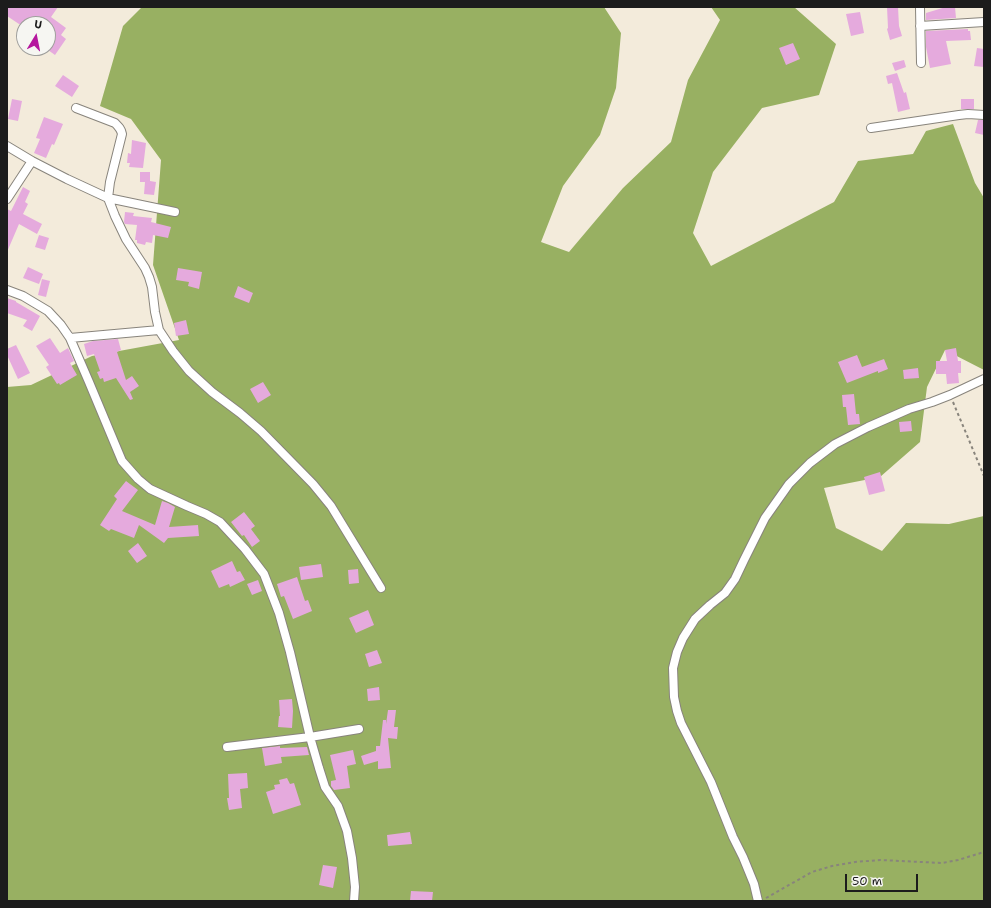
<!DOCTYPE html>
<style>
body{margin:0}
#map{position:relative;width:991px;height:908px;overflow:hidden;background:#f3ebdb;font-family:"Shantell Sans",sans-serif}
canvas{display:block}
.frame{position:absolute;inset:0;border:8px solid #1c1c1c;pointer-events:none}
.north{position:absolute;left:16px;top:16px;width:40px;height:40px;box-sizing:border-box;background:#f6f6f2;border:1px solid #9f9f9c;border-radius:50%;rotate:10deg;font-size:11px;font-weight:700;line-height:16px;text-align:center;color:#1c1c1c}
.north::after{content:'';display:block;margin:auto;width:14px;height:18px;background:#b5179e;clip-path:polygon(50% 0,100% 100%,50% 72%,0 100%)}
.scale{position:absolute;left:845px;top:874px;width:73px;height:18px;box-sizing:border-box;border:2px solid #1c1c1c;border-top:0;padding-left:5px;font-size:12px;line-height:14px;white-space:nowrap;color:#1c1c1c;-webkit-text-stroke:3px #f6f6f2;paint-order:stroke}
</style>
<div id="map">
<canvas width="991" height="908"></canvas>
<div class="frame"></div>
<div class="north">U</div>
<div class="scale">50 m</div>
</div>
<script>
const ctx = document.querySelector('canvas').getContext('2d');
ctx.lineJoin = 'round';
function fillPath(path, color) { ctx.fillStyle = color; ctx.fill(path, 'evenodd'); }
function strokePath(path, color, width, dash) { ctx.strokeStyle = color; ctx.lineWidth = width; ctx.lineCap = dash ? 'butt' : 'round'; ctx.setLineDash(dash || []); ctx.stroke(path); }
const forest = new Path2D(`
 M142,7H604L621,33L616,88L600,135L563,186L541,242L569,252L623,188L671,142L688,80L720,20L711,7H794L836,44L819,95L762,108L713,172L693,233L711,266L834,202L858,161L913,154L926,131L953,124L975,183L984,198V370L945,350L927,387L920,442L880,477L824,488L836,528L882,551L906,523L949,524L984,516V901H7V387L31,385L92,356L179,340L153,265L161,160L131,119L100,106L123,26Z`);
const building = new Path2D(`
 M7,7H58L51,17L66,28L61,35L66,39L55,55L48,50V24H19L7,16Z
 M887,7H898L899,26L902,36L890,40L887,29L888,28Z
 M946,7H955L956,18L926,20V13Z
 M860,12L864,33L851,36L846,14Z
 M968,29V31H970L971,40L946,41L951,64L930,68L926,47V31Z
 M793,43L800,59L786,65L779,48Z
 M977,48L984,49V67L974,66Z
 M904,60L906,67L895,71L892,63Z
 M897,73L904,93L906,92L910,109L898,112L892,83L888,84L886,76Z
 M63,75L79,86L72,97L55,86Z
 M12,99L22,101L18,121L8,119Z
 M961,99H974V109H961Z
 M44,117L63,124L54,145L52,144L46,158L34,153L40,139L36,138Z
 M978,120H984V135L975,133Z
 M132,140L146,143L143,168L129,167L130,163H127L128,153L131,154Z
 M140,172H150V181L156,182L154,195L144,194L145,182H140Z
 M23,187L30,191L25,202L28,204L23,214L42,224L37,234L19,224L7,252V209L11,211Z
 M125,212L134,213L133,216L152,218L151,222L171,227L168,238L153,235L152,243L146,242L145,245L137,243V240H135L137,225L125,224L124,222Z
 M39,235L49,238L45,250L35,247Z
 M28,267L43,274L39,284L23,278Z
 M178,268L202,272L199,289L188,286L189,282L176,280Z
 M42,279L50,281L46,297L38,295Z
 M238,286L253,293L249,303L234,297Z
 M7,298L16,301V302L40,316L32,331L23,326L27,320L7,313Z
 M186,320L189,334L176,336L174,323Z
 M50,338L60,353L68,348L74,361L70,363L77,375L60,385L59,383L57,384L46,367L49,365L36,346Z
 M118,339L121,350L117,352L126,380L132,376L139,386L130,392L133,399L130,400L116,378L104,382L103,378L100,379L97,372L100,371L94,354L87,356L84,344L93,341Z
 M16,345L30,373L18,379L7,355V349Z
 M956,348L958,361H961V373H958L959,383L947,384L946,374H936V361H947L945,350Z
 M857,355L862,367L884,359L888,369L878,373V371L847,383L838,362Z
 M918,368L919,378L904,379L903,370Z
 M263,382L271,395L258,403L250,389Z
 M854,394L856,414H859L860,424L848,425L846,407H843L842,395Z
 M911,421L912,431L900,432L899,422Z
 M880,472L885,491L869,495L864,477Z
 M126,481L138,490L122,511L155,525L162,501L168,503L175,507L169,527L198,525L199,536L168,538L164,543L139,525L134,538L111,529L109,531L100,525L117,499L114,496Z
 M244,512L255,526L251,529L260,541L252,547L244,535L242,536L231,522Z
 M138,543L147,556L137,563L128,551Z
 M232,561L237,572L240,571L245,580L230,587L229,584L219,588L211,571Z
 M321,564L323,577L301,580L299,567Z
 M358,569L359,583L349,584L348,570Z
 M297,577L305,601L308,600L312,611L293,619L284,596L281,597L277,584Z
 M258,580L262,591L252,595L247,584Z
 M368,610L374,625L356,633L349,618Z
 M377,650L382,663L369,667L365,654Z
 M379,687L380,700L368,701L367,689Z
 M292,699L293,711L292,728L278,727L279,716H280L279,700Z
 M388,710H396L394,727H398L397,739L388,738L391,768L378,769V761L364,765L361,756L376,751V746H380L383,720H386V724Z
 M280,746V748L307,747L309,755L281,757L282,763L265,766L262,748Z
 M353,750L356,764L347,766L350,788L334,790L331,786V781L336,780L330,755Z
 M247,773L248,788L240,789L242,808L229,810L227,798H229L228,774Z
 M287,778L290,784L294,783L301,805L273,814L266,792L275,789L274,785L280,784L279,780Z
 M410,832L412,844L388,846L387,835Z
 M323,865L337,867L333,888L319,885Z
 M411,891L433,892L432,901H410Z`);
const path = new Path2D(`
 M953,402L984,476
 M766,898L812,872L832,866L855,862L880,860L942,863L958,860L984,852`);
const street = new Path2D(`
 M920,7L921,63
 M920,26L984,22
 M76,108L115,123C119,127 121,129 122,134L110,182L108,198L115,216L126,239L145,268L149,277L152,287L155,312L159,330L173,351L189,371L212,392L240,413L261,431L313,484L331,506L381,588
 M871,128L959,115L968,114L984,115
 M7,146L32,161L67,179L108,198L175,212
 M7,199L32,161
 M7,290L23,296L48,311L61,325L70,338L89,382L122,461L138,479L150,489L187,506L206,514L220,522L245,549L264,574L279,613L290,652L310,737L319,768L325,787L338,806L347,831L352,858L355,887L354,901
 M70,338L159,330
 M227,747L310,737L359,729
 M758,901L754,884L743,857L733,837L711,782L681,723L677,711L674,697L673,668L677,652L683,638L695,619L710,605L725,593L735,579L744,560L765,518L789,484L810,463L835,444L868,427L909,409L932,402L950,395L984,379`);
fillPath(forest, '#98b062');
fillPath(building, '#e5aadd');
strokePath(street, '#88847c', 10);
strokePath(path, '#88847c', 2, [3, 3]);
strokePath(street, '#fff', 8);
</script>
